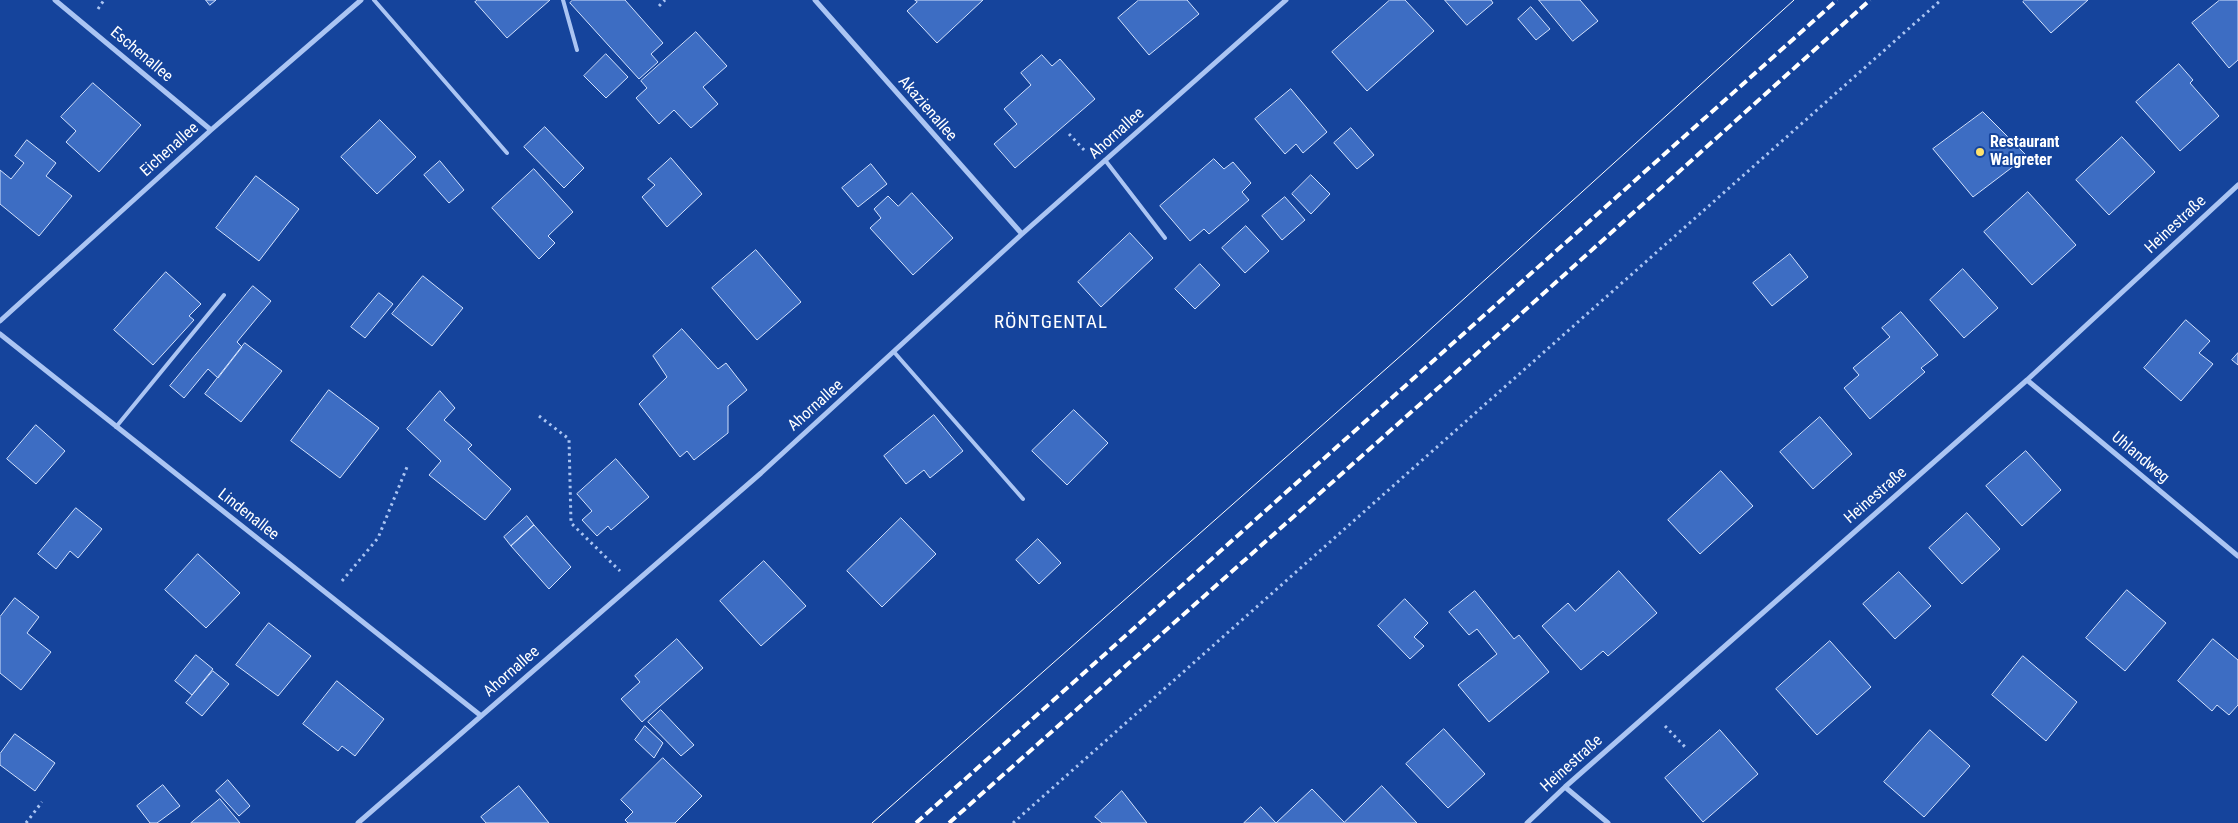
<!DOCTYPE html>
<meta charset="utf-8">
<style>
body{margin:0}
canvas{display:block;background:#15449c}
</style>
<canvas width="2238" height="823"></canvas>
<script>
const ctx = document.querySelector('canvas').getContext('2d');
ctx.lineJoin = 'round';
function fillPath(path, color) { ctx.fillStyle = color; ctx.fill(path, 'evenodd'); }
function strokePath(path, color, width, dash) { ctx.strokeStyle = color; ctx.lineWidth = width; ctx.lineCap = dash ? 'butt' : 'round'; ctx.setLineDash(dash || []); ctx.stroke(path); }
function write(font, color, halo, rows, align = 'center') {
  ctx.font = font + ' "Roboto Condensed",sans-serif'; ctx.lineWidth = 4; ctx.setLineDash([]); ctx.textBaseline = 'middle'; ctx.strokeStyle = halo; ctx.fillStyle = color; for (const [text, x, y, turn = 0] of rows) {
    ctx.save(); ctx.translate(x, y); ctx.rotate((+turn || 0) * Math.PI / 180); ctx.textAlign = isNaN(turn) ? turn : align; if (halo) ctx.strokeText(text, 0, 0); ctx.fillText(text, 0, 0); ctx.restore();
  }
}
const building = new Path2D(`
 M206,0H216L210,5Z
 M478,0H550L507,38L475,2Z
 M573,0H625L663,43L651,54L658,62L639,79L570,3Z
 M915,0H983L937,43L907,11L917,2Z
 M1139,0H1187L1199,14L1149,55L1118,18Z
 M1390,0H1405L1434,31L1367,91L1332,52Z
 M1445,0H1491L1493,3L1467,25Z
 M1539,0H1580L1598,21L1573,41Z
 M2025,0H2088L2051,33L2023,2Z
 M2220,0H2238V60L2229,68L2192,23Z
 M1531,7L1550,29L1536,40L1518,19Z
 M696,32L727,66L703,87L718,104L691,128L674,110L659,124L636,98L647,88L641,81Z
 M606,54L628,77L606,98L584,76Z
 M1042,55L1052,66L1060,59L1095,99L1015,168L994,144L1017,124L1004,109L1031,85L1021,73Z
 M2179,64L2193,80L2190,83L2219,116L2180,151L2136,102Z
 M93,83L141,125L99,172L66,142L76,131L61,117Z
 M1291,89L1327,132L1303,153L1296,144L1285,154L1255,119Z
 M1983,112L2027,156L1973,197L1933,149Z
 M380,120L416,157L377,194L341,157Z
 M545,127L584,168L564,188L524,147Z
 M1351,128L1374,155L1357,169L1334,143Z
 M2122,137L2155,172L2109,215L2076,180Z
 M27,140L56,163L46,176L72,196L39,236L0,204V170L11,179L24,163L15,156Z
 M671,158L702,194L667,227L642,197L655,185L648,179Z
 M1214,159L1224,169L1233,162L1251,183L1242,192L1249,200L1209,234L1204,229L1190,241L1160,206Z
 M440,161L464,190L449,203L424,175Z
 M871,164L887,184L858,207L842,188Z
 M534,169L573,212L548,236L555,243L539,259L492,208Z
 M1311,175L1330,194L1311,214L1292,194Z
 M256,176L299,209L259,261L216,228Z
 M2028,192L2076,245L2032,285L1984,232Z
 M912,193L953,238L913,275L870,228L881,218L874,209L888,196L898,206Z
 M1285,197L1305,220L1282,240L1262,216Z
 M1246,226L1269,251L1245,273L1222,248Z
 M1130,233L1153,258L1101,307L1078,282Z
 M756,250L801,302L757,340L712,288Z
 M1790,254L1808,277L1772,306L1753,283Z
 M1200,264L1220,285L1195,309L1175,289Z
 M1963,269L1998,308L1964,338L1930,300Z
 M166,272L201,304L189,316L194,320L153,365L114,330Z
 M423,276L463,308L432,346L392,314Z
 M253,286L271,301L237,342L242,347L218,378L208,369L184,398L170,386Z
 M379,293L393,304L365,338L351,327Z
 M1901,312L1938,355L1921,368L1925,372L1870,419L1844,388L1859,375L1853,368L1890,337L1882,328Z
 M2186,320L2210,341L2199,353L2213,364L2181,401L2144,368Z
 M682,329L718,369L726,363L747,390L728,406V433L694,460L687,451L680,457L639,404L667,377L653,356Z
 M245,343L282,371L241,422L205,394Z
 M2238,353V365L2232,360Z
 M329,390L379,428L340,478L291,441Z
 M440,391L455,408L444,420L472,445L468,449L511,489L485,520L429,475L441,461L407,429Z
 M1074,410L1108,443L1067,485L1032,451Z
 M934,415L963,451L930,478L924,470L906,484L884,456Z
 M1820,417L1852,454L1813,489L1780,452Z
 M36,425L65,451L36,484L7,459Z
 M2026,451L2061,490L2022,526L1986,486Z
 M616,459L649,497L611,530L608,526L597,536L582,520L592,511L577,494Z
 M1721,471L1753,506L1700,554L1668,520Z
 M76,508L102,529L78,558L70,551L56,569L38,554Z
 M1967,513L2000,549L1962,584L1929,548Z
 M527,516L534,525L511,546L504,537Z
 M901,518L936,554L882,607L847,571Z
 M534,525L571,567L549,589L511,546Z
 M1038,539L1061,563L1039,584L1016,560Z
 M198,554L240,593L206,628L165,590Z
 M764,561L806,606L761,646L720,601Z
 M1619,571L1657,613L1608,656L1603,651L1581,670L1542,626L1568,603L1575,611Z
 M1899,572L1931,606L1895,639L1863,604Z
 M2127,590L2166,623L2125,671L2086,638Z
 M1475,591L1514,639L1519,635L1549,672L1489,722L1458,685L1497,654L1477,629L1469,635L1449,612Z
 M15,598L39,617L27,633L51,652L21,690L0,673V617Z
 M1405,599L1428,623L1414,637L1424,646L1410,659L1378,626Z
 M269,623L311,656L278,696L236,665Z
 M677,639L703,668L642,722L621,699L640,682L635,676Z
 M2213,639L2238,660V705L2229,715L2217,705L2212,711L2178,681Z
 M1830,641L1871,687L1817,735L1776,689Z
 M196,655L213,669L192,695L175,681Z
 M2023,656L2077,702L2046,741L1992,695Z
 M213,671L229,684L202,716L186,703Z
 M337,681L384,719L355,756L342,746L338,751L303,724Z
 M661,710L694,745L681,756L648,722Z
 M645,726L663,743L654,758L635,740Z
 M1444,729L1485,774L1448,808L1406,764Z
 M1720,730L1758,774L1703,822L1665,778Z
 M1930,730L1970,766L1924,817L1884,782Z
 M15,734L55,763L35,791L0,765V754Z
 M663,758L702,796L675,823H628L625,820L633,812L621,800Z
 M228,780L250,806L239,816L216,791Z
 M163,785L180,806L157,823H150L137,806Z
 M519,786L549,823H486L481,817Z
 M1382,786L1417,823H1276L1312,789L1344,822Z
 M1122,791L1147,823H1102L1095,817Z
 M220,799L240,823H191Z
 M1261,807L1276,823H1244Z`);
const path = new Path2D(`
 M659,6L665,0
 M98,9L104,0
 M1069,134L1085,151
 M539,416L569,439L571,523L620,571
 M342,581L378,538L407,467
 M1665,726L1686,748
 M26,823L42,802
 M1013,823L1941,0`);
const service = new Path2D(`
 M374,0L507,153
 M563,0L577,50
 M1105,160L1165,238
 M894,352L1023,499
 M116,427L224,295`);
const minor = new Path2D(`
 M55,0L211,130
 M815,0L1022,234
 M0,321L211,130L361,0
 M0,334L480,715
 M2027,380L2238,556
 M1565,787L1608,823
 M358,823L761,473L1022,234L1286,0
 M1527,823L1565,787L2027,380L2238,185`);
const tram = new Path2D(`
 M872,823L1413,345L1794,0`);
const rail = new Path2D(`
 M916,823L1837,0
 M949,823L1445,382L1870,0`);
const markers = [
 [1980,152,5,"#ffe26d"]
];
const streetNames = [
 ["Eschenallee",141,55,40],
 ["Akazienallee",927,109,49],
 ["Ahornallee",1117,134,-42],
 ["Eichenallee",170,150,-42],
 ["Heinestraße",2176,225,-43],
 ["Ahornallee",816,406,-42],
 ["Uhlandweg",2140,458,40],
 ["Heinestraße",1876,496,-41],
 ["Lindenallee",248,515,38],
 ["Ahornallee",512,672,-41],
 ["Heinestraße",1572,764,-42]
];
const poiNames = [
 ["Restaurant",1990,143],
 ["Walgreter",1990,161]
];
const quarterNames = [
 ["RÖNTGENTAL",1051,323]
];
fillPath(building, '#3d6dc3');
strokePath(building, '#d3e2fd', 1);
strokePath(path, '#abc5f3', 3, [2.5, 4]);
strokePath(service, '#abc5f3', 4);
strokePath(minor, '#abc5f3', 5);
strokePath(tram, '#fff', 1);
strokePath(rail, '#fff', 4, [9, 4]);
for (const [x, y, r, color] of markers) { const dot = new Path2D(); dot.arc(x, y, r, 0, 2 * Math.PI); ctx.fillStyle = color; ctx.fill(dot); strokePath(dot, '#15449c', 2); }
write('16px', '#fff', '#15449c', streetNames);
write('bold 16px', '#fff', '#15449c', poiNames, 'left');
ctx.letterSpacing = '1px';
write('19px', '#fff', '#15449c', quarterNames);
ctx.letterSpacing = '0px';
</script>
